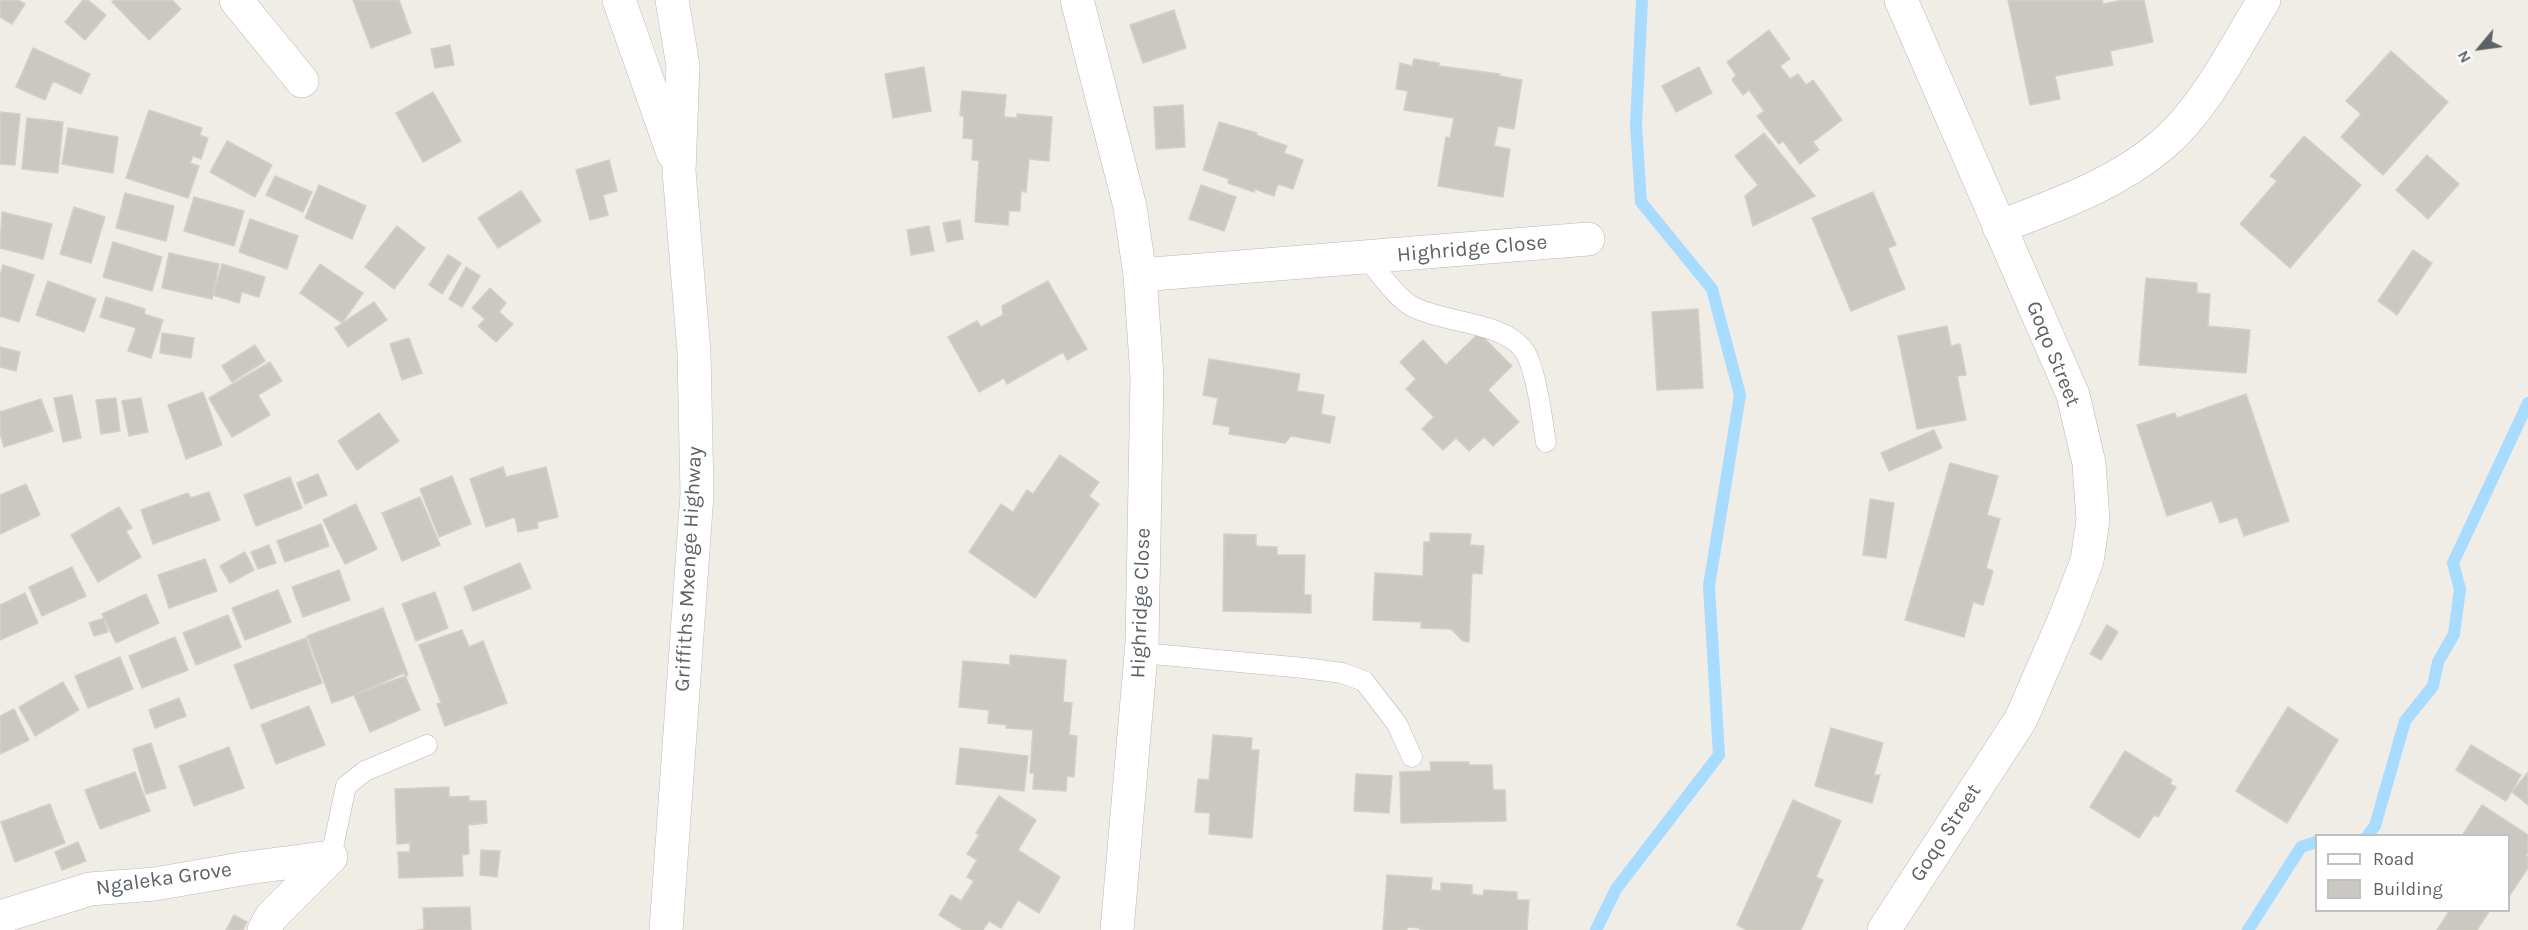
<!DOCTYPE html>
<style>
body{margin:0}
#map{position:relative;width:2528px;height:930px;overflow:hidden;background:#f0ede6;font-family:Karla,sans-serif}
canvas{display:block}
.legend{position:absolute;left:2315px;top:834px;width:195px;height:78px;box-sizing:border-box;background:#fff;border:2px solid #bec0c2;margin:0;padding:8px 10px;list-style:none;font-size:18px;color:#5d6266}
.legend li{display:flex;align-items:center;gap:12px;height:30px}
.legend b{width:30px;border:2px solid #bec0c2}
.north{position:absolute;left:2450px;top:18px;width:60px;height:60px;-webkit-text-stroke:4px #fff;paint-order:stroke;rotate:241deg;font-size:16px;font-weight:700;line-height:24px;text-align:center;color:#5d6266}
.north::after{content:'';display:block;margin:auto;width:21px;height:27px;background:#5d6266;clip-path:polygon(50% 0,100% 100%,50% 72%,0 100%)}
</style>
<div id="map">
<canvas width="2528" height="930"></canvas>
<ul class="legend">
<li><b style="height:8px;background:#fff"></b>Road</li>
<li><b style="height:16px;background:#cbc8c3"></b>Building</li>
</ul>
<div class="north">N</div>
</div>
<script>
const ctx = document.querySelector('canvas').getContext('2d');
ctx.lineJoin = 'round';
function strokePath(path, color, width, dash) { ctx.strokeStyle = color; ctx.lineWidth = width; ctx.lineCap = dash ? 'butt' : 'round'; ctx.setLineDash(dash || []); ctx.stroke(path); }
function fillPath(path, color) { ctx.fillStyle = color; ctx.fill(path, 'evenodd'); }
function write(font, color, halo, rows, align = 'center') {
  ctx.font = font + ' Karla,sans-serif'; ctx.lineWidth = 5; ctx.setLineDash([]); ctx.textBaseline = 'middle'; ctx.strokeStyle = halo; ctx.fillStyle = color; for (const [text, x, y, turn = 0] of rows) {
    ctx.save(); ctx.translate(x, y); ctx.rotate((+turn || 0) * Math.PI / 180); ctx.textAlign = isNaN(turn) ? turn : align; if (halo) ctx.strokeText(text, 0, 0); ctx.fillText(text, 0, 0); ctx.restore();
  }
}
const stream = new Path2D(`
 M2367,836L2375,826L2405,721L2433,686L2438,662L2454,634L2460,589L2453,563L2528,403
 M1596,930L1616,889L1719,755L1709,586L1740,395L1712,289L1641,202L1636,125L1642,0
 M2248,930L2301,847L2316,842`);
const building = new Path2D(`
 M0,0H18L25,4L12,24L0,17Z
 M83,0H88L106,15L85,40L65,22Z
 M114,0H172L181,9L149,40L112,2Z
 M353,0H399L411,33L371,48Z
 M2008,0H2102L2103,4L2123,0H2144L2153,42L2110,51L2113,65L2055,76L2060,99L2030,105Z
 M1174,10L1186,48L1143,63L1130,25Z
 M1769,30L1790,59L1780,66L1790,79L1798,74L1806,85L1813,80L1842,120L1813,142L1819,150L1800,164L1783,141L1779,144L1757,116L1764,111L1749,90L1743,95L1732,80L1736,75L1727,62Z
 M450,45L454,65L435,68L431,49Z
 M33,48L90,74L81,94L53,81L45,100L16,87Z
 M2391,51L2448,102L2383,175L2341,137L2361,114L2346,101Z
 M1414,59L1439,63V66L1500,74L1499,76L1522,80L1514,129L1498,126L1494,146L1510,149L1503,197L1438,186L1446,137L1450,138L1454,118L1404,110L1408,91L1396,89L1400,63L1412,66Z
 M924,67L931,111L893,118L885,74Z
 M1699,67L1712,93L1676,112L1662,86Z
 M962,91L1006,95L1004,117L1017,118V114L1052,117L1049,161L1029,159L1026,192L1021,191L1020,211H1009L1008,225L975,222L979,160H972L973,139L963,138L964,116H960Z
 M433,92L461,141L423,162L396,113Z
 M1183,105L1185,147L1156,149L1154,107Z
 M149,110L202,128L200,135L208,138L201,159L193,156L190,163L199,166L188,198L126,178Z
 M0,112L20,114L15,165L0,164Z
 M27,118L63,122L58,173L22,169Z
 M1219,122L1257,133L1256,135L1287,146L1284,153L1303,160L1293,189L1278,184L1274,196L1255,189L1254,192L1228,183L1229,179L1203,170Z
 M68,128L118,137L113,173L62,164Z
 M1764,133L1815,196L1753,226L1745,196L1758,185L1735,156Z
 M2304,136L2361,185L2290,268L2240,224L2277,181L2270,176Z
 M227,141L272,165L255,197L210,172Z
 M2427,155L2459,184L2428,219L2396,190Z
 M609,160L617,191L603,195L608,215L590,220L576,170Z
 M275,176L312,192L303,212L266,195Z
 M319,185L366,206L352,239L305,218Z
 M1201,185L1236,197L1224,231L1189,219Z
 M521,191L541,221L498,248L478,218Z
 M1873,192L1896,245L1888,248L1905,289L1851,311L1812,218Z
 M125,193L174,206L166,241L116,228Z
 M194,197L244,211L234,246L184,231Z
 M74,207L105,217L91,263L60,254Z
 M2,212L52,224L43,259L0,248Z
 M250,219L298,236L287,269L239,252Z
 M960,220L963,239L947,242L943,223Z
 M397,226L425,248L394,289L365,267Z
 M929,226L934,251L911,255L907,230Z
 M113,242L162,257L152,291L103,277Z
 M2413,250L2432,263L2397,315L2378,301Z
 M169,253L219,264L212,299L162,288Z
 M448,255L461,263L442,294L429,285Z
 M222,264L265,277L259,297L242,292L239,303L213,295Z
 M320,264L363,293L342,323L300,293Z
 M3,265L34,275L19,322L0,316V275Z
 M466,267L480,276L462,307L449,299Z
 M2146,278L2197,283V293L2210,294L2208,326L2250,330L2246,373L2139,365Z
 M48,281L96,299L84,332L36,315Z
 M1048,281L1087,349L1067,360L1063,352L1007,384L1004,378L979,392L948,337L977,321L981,327L1003,315L1002,306Z
 M490,288L506,303L499,312L513,324L496,342L478,326L485,319L472,308Z
 M106,297L145,309L144,314L163,320L151,358L128,351L136,328L100,317Z
 M374,302L387,320L348,347L335,328Z
 M1698,309L1703,388L1657,390L1652,312Z
 M1947,326L1951,346L1960,344L1966,375L1957,376L1966,420L1917,429L1898,336Z
 M162,333L194,338L191,358L160,353Z
 M1479,333L1512,366L1488,390L1519,422L1493,446L1484,437L1469,451L1456,438L1443,450L1422,429L1434,417L1406,389L1416,379L1400,362L1423,340L1446,365Z
 M409,338L422,373L402,380L390,344Z
 M255,345L265,361L232,382L222,366Z
 M0,347L20,352L16,371L0,367Z
 M1209,359L1300,374L1297,391L1324,395L1321,414L1335,417L1330,443L1291,436L1285,443L1229,434L1230,427L1213,424L1218,398L1203,395Z
 M270,362L282,381L258,395L270,415L232,437L209,398Z
 M203,392L222,445L186,459L168,405Z
 M2246,394L2289,521L2244,536L2237,517L2220,523L2212,501L2167,516L2137,425L2175,413L2177,418Z
 M72,395L81,438L63,442L54,398Z
 M116,398L120,431L101,434L96,400Z
 M141,398L148,432L129,436L122,401Z
 M41,399L53,431L4,447L0,434V412Z
 M379,413L399,441L357,470L338,441Z
 M1934,430L1942,448L1889,471L1881,453Z
 M1060,455L1099,482L1089,496L1099,504L1035,598L969,552L1001,504L1013,512L1027,490L1033,494Z
 M1950,463L1998,476L1987,515L2000,519L1986,568L1993,571L1983,605L1973,602L1964,637L1905,620Z
 M503,467L506,477L546,467L558,517L537,522L538,528L518,532L515,517L486,527L470,479Z
 M318,474L327,495L305,504L297,483Z
 M452,476L471,524L439,537L420,489Z
 M290,477L302,508L256,526L244,495Z
 M26,484L40,515L0,534V495Z
 M209,492L220,520L153,544L141,510L188,493L191,498Z
 M420,497L440,545L402,561L382,513Z
 M1870,499L1894,503L1886,558L1863,555Z
 M356,504L377,549L345,564L323,520Z
 M119,507L132,528L126,531L141,557L98,582L71,535Z
 M321,524L329,546L285,562L277,541Z
 M1430,533L1471,534L1470,545L1484,546L1482,574L1472,573L1469,642L1463,641L1451,629L1421,628V622L1373,620L1375,573L1423,576L1424,542H1430Z
 M1224,534L1256,535V546L1277,547V555H1305L1304,595H1311V613L1223,611Z
 M269,545L276,563L258,569L251,552Z
 M245,552L254,570L230,583L220,566Z
 M205,559L217,591L169,608L158,575Z
 M520,563L531,588L473,611L464,587Z
 M72,567L86,596L42,616L29,587Z
 M339,570L350,600L303,617L292,587Z
 M278,590L291,622L245,640L232,608Z
 M435,592L448,628L416,641L402,604Z
 M25,593L38,623L0,640V605Z
 M146,594L159,623L116,643L102,614Z
 M383,608L408,675L332,703L307,636Z
 M228,615L241,647L196,665L183,633Z
 M104,618L108,632L94,636L89,623Z
 M2107,625L2118,632L2101,660L2090,654Z
 M462,630L469,647L483,641L507,703L445,726L437,704L441,703L419,645Z
 M175,637L188,670L142,688L129,656Z
 M306,638L322,683L251,709L234,665Z
 M1010,655L1066,660L1063,702L1072,703L1069,735L1077,736L1074,777L1067,776L1066,791L1033,789L1034,773H1030L1033,730L1006,728L1007,725L988,723L989,710L959,707L963,661L1010,665Z
 M120,657L133,689L88,708L75,676Z
 M404,673L420,710L370,732L354,695Z
 M63,682L79,710L35,736L19,707Z
 M179,698L186,716L155,728L149,710Z
 M309,706L325,745L276,764L261,725Z
 M2288,707L2338,740L2287,823L2236,791Z
 M14,709L29,740L0,754V716Z
 M1831,728L1883,743L1874,775H1880L1872,803L1815,786Z
 M1213,735L1252,738L1251,750H1259L1252,838L1209,834L1210,813L1195,812L1198,779L1209,780Z
 M151,743L166,788L146,794L133,749Z
 M2471,745L2521,775L2506,801L2456,770Z
 M229,747L244,788L194,806L179,766Z
 M960,748L1028,756L1024,791L956,784Z
 M2125,751L2172,780L2170,784L2176,787L2158,817L2154,815L2139,838L2090,807Z
 M1430,762H1469L1468,765H1492L1493,790H1505L1506,821L1401,823L1400,772L1431,771Z
 M135,772L150,811L100,829L85,790Z
 M2528,772V805L2512,792Z
 M1356,774L1392,776L1389,813L1354,811Z
 M449,787V797L469,796V801H486L487,823L468,825L469,854L462,855L463,876L399,878L398,852H410V843L397,844L395,789Z
 M999,796L1036,820L1018,850L1060,877L1039,913L1018,900L1001,928L989,921L983,930H963L939,915L951,895L961,901L974,881L967,877L977,860L967,854L979,835L976,833Z
 M1793,800L1841,821L1816,877L1823,880L1801,930H1747L1737,925Z
 M50,804L65,843L15,862L1,822Z
 M2482,805L2528,835V852L2526,856L2528,857V868L2508,898V836H2462Z
 M78,842L86,861L62,870L55,852Z
 M481,850L500,851L497,877L480,875Z
 M1387,875L1432,878L1431,890L1441,891V883L1472,885V894L1483,896L1484,890L1517,892V900H1529L1527,930H1420V928L1407,927V930H1383Z
 M470,907L471,930H417L424,929L423,908Z
 M2450,910H2490L2477,930H2437Z
 M234,915L247,922L243,930H226Z`);
const lane = new Path2D(`
 M1366,257C1378,271 1397,299 1413,307C1442,322 1502,322 1523,349C1536,366 1542,419 1546,442
 M1142,653L1304,668L1342,673L1364,681L1397,724L1412,757
 M331,857L346,786L365,771L427,745`);
const street = new Path2D(`
 M236,0L302,81
 M1077,0L1130,207L1140,275L1147,377L1142,643L1117,930
 M1999,227C2056,205 2115,185 2162,145C2205,109 2235,47 2264,0
 M1140,275L1588,239
 M0,917L90,889L155,884L247,868L331,857
 M264,930L271,917L331,857
 M1884,930L2021,719L2065,618L2087,561L2093,520L2089,463L2073,395L1901,0`);
const secondary = new Path2D(`
 M619,0L673,153
 M666,930L697,494L694,352L679,171L683,66L672,0`);
const streetNames = [
 ["Highridge Close",1472,249,-5],
 ["Goqo Street",2053,354,68],
 ["Griffiths Mxenge Highway",689,569,-87],
 ["Highridge Close",1141,603,-88],
 ["Goqo Street",1946,833,-57],
 ["Ngaleka Grove",164,879,-8]
];
strokePath(stream, '#a7dbff', 12);
fillPath(building, '#cbc8c3');
strokePath(building, '#d5cfc4', 1.5);
strokePath(lane, '#b6b8bc', 21);
strokePath(street, '#b6b8bc', 34);
strokePath(secondary, '#b9bcc2', 34);
strokePath(lane, '#fff', 20);
strokePath(street, '#fff', 33);
strokePath(secondary, '#fff', 33);
write('21px', '#5d6266', '#fff', streetNames);
</script>
